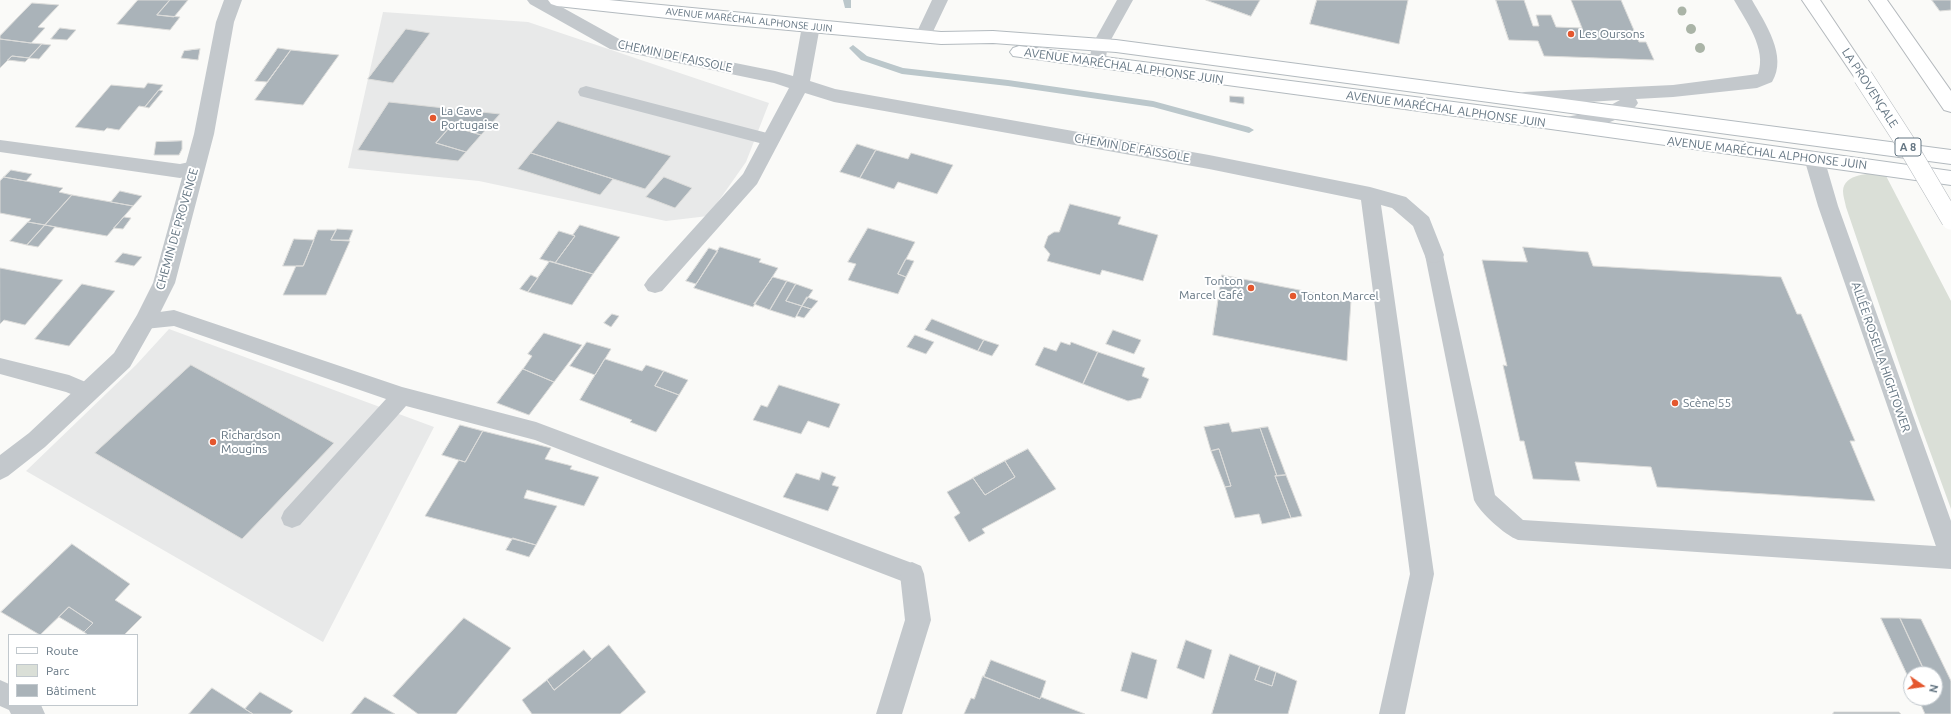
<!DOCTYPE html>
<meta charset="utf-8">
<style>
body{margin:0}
#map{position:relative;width:1951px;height:714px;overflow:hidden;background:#fafaf8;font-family:Ubuntu,sans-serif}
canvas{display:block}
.legend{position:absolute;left:8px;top:634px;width:130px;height:72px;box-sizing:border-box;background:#fff;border:1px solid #c1c8cd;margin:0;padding:5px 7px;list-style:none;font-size:12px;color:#657683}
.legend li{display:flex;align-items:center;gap:8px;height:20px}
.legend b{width:20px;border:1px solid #c1c8cd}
.north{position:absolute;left:1903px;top:666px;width:40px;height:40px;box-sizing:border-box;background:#fff;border:1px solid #c1c8cd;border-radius:50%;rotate:103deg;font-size:11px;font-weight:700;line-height:16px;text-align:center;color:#657683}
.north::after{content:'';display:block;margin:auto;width:14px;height:18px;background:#e4572e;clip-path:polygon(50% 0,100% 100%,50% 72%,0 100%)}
</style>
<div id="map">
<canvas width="1951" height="714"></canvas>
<ul class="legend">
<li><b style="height:5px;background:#fff"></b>Route</li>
<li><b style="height:11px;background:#dadfd7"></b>Parc</li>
<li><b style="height:11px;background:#aab3b9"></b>Bâtiment</li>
</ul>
<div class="north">N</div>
</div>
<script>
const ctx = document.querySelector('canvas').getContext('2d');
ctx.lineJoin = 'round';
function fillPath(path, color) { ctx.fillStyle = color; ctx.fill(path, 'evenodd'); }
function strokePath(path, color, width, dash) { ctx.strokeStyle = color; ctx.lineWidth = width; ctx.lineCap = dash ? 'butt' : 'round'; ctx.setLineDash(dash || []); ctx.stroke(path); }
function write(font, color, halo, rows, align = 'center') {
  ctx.font = font + ' Ubuntu,sans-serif'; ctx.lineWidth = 4; ctx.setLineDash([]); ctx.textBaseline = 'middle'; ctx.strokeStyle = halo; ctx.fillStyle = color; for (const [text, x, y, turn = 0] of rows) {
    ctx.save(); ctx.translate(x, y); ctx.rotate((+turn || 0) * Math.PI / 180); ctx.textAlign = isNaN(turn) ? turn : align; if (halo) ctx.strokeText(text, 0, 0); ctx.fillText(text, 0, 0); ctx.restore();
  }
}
const built = new Path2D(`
 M383,12L528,22L769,103L746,162L708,216L666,221L479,181L348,168Z
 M169,329L434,427L323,642L26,471L136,365Z`);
const green = new Path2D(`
 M1884,172L1951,301V509L1916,413L1846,207C1845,202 1843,196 1843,191C1844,173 1870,174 1884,172Z`);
const stream = new Path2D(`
 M843,0H851V8H845Z
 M853,45L867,56L903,68L1008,80L1153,101L1249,127L1254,130L1249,133L1153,107L1008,86L902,74L861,60L849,48Z`);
const building = new Path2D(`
 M138,0H170L157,15L180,17L170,30L117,24Z
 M170,0H188L174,17L157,15Z
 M1206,0H1260L1251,16Z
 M1317,0H1408L1399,44L1310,24Z
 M1496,0H1524L1533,26H1539L1536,15H1551L1556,27L1582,28L1571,0H1621L1639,42H1646L1654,60L1544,56L1538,41L1509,40Z
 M1932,0H1951V10L1940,11Z
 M32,3L59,5L38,27L45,28L31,43L0,39V36Z
 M60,28L76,30L67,40L51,39Z
 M406,29L430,33L393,83L368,79Z
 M0,39L31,43L42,44L29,58L12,56L0,68Z
 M42,44L51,45L39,59L29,58Z
 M278,48L291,50L267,82L255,81Z
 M200,49L198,60L181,58L184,51Z
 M291,50L339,55L303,105L255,100Z
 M12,56L29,58L25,62L8,60Z
 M148,83L163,85L145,107L139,106L119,130L107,128L104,131L75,127L111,85L144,88Z
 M159,90L163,91L149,108L145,107Z
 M1230,96L1244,97V104L1230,102Z
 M389,102L500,114L481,135L451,126L436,143L466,152L458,161L358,150Z
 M558,121L671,156L645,189L531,153Z
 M451,126L481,135L466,152L436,143Z
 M182,141V149L179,155H154L156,142Z
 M857,144L876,150L860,178L840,172Z
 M876,150L908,159L911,153L953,165L937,194L898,182L894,189L860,178Z
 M531,153L613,179L600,195L518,169Z
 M11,170L32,174L26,181L4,177Z
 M4,177L63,188L59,192L72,195L45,225L28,222L31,219L0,213V181Z
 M664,177L692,188L675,208L646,197Z
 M120,191L142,196L133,206L111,202Z
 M72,195L111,202L133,206L107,236L45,225Z
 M1070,204L1121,217L1118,224L1158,235L1143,281L1102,270L1100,275L1047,261L1050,254L1044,247L1048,236L1054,232H1059Z
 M124,217L131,218L123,229L114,228Z
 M28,222L45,225L27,245L10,241Z
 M45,225L55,227L38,247L27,245Z
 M580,225L620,237L593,274L555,263L575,236L573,235Z
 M868,228L915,242L898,274L906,277L898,294L848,280L856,264L848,262Z
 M337,229L353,230L349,240H331Z
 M318,230H336L331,240L350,241L326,295H283L296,266H303Z
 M559,231L575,236L555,263L540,259Z
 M294,239L314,240L303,266H283Z
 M720,247L761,259L759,262L778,268L753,307L694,288Z
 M1523,247L1588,252L1593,266L1781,277L1797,314H1801L1855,441H1850L1875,501L1657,487L1651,467L1575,462L1580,481L1533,479L1524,441H1520L1503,365L1507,366L1482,260L1527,262Z
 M709,248L718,251L696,284L686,281Z
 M123,253L142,257L134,266L115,262Z
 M906,259L914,261L906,277L898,274Z
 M550,261L593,274L572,305L528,292Z
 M0,268L63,280L25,325L4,320L0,324Z
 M531,275L538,278L528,292L520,289Z
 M1222,275L1351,300L1347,361L1213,335Z
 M773,277L787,281L770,310L754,304Z
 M787,281L796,284L786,301L802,306L795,318L770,310Z
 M82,284L115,291L69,346L35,339Z
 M796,284L813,290L802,306L786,301Z
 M807,297L818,301L811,309L802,306Z
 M802,306L811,309L804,318L797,316Z
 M612,314L619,316L611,327L604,323Z
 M932,319L984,340L978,351L925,330Z
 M1113,330L1141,340L1134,354L1106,344Z
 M544,333L582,345L554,382L523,369L532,356L528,354Z
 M915,335L934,342L926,354L907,347Z
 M984,340L999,345L992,356L978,351Z
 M587,342L611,349L595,375L570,366Z
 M1061,342L1070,345L1071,342L1098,352L1083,384L1035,365L1044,347L1056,351Z
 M1098,352L1145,368L1142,376L1149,379L1141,398L1128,401L1083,384Z
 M605,359L642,371L646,365L664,371L655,386L679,395L656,432L630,422L632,420L580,400Z
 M191,365L334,443L242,539L95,453Z
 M523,369L554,382L529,415L497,403Z
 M664,371L688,380L679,395L655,386Z
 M779,385L840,404L829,428L808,421L801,434L753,420L761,405L767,407Z
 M1229,423L1232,432L1260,428L1277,476H1275L1291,518L1262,524L1259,514L1235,518L1225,487L1231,486L1219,449L1211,451L1204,427Z
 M460,425L483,431L465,462L442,455Z
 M1268,427L1286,475L1277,476L1260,428Z
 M483,431L551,448L545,459L572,466L570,469L599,477L584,506L527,490L524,498L557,506L536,545L425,516L459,460L465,462Z
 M1028,449L1056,489L982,529L985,533L969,542L954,517L960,513L947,492L973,478L985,495L1015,477L1005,461Z
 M1219,449L1231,486L1225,487L1211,451Z
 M1005,461L1015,477L985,495L973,478Z
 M822,472L836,477L832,485L839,487L828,511L783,497L796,473L819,480Z
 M1286,475L1302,516L1291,518L1275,476Z
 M513,538L536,545L529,557L506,550Z
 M72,544L130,584L115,600L142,617L124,635H88L84,632L93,623L69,607L40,635L1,612Z
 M69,607L93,623L84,632L59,617Z
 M464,618L511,648L456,714H418L393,696Z
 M1881,618H1900L1926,674H1911V683Z
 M1900,618L1921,619L1951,681V714H1925L1918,698H1935V674H1926Z
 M1186,640L1212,650L1204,679L1177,668Z
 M609,645L646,692L620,714H532L522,700L547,680L554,690Z
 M584,650L592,659L554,690L547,680Z
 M1132,652L1157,660L1147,699L1121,691Z
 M1230,654L1260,666L1255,680L1272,686L1276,672L1297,681L1288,714H1212Z
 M991,660L1046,681L1040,699L984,677Z
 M1260,666L1276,672L1272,686L1255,680Z
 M983,676L1040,699L1041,697L1085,714H964L971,698L974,699Z
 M212,688L245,709L253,714H189Z
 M260,692L293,711L290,714H253L245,709Z
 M365,697L395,714H351Z
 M1834,712H1899L1901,714H1833Z`);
const service = new Path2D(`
 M932,0H948L929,40L923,41L917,40L915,36Z
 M1117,0H1133L1108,45L1105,63L1103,67L1097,69L1091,67L1089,63L1092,45Z
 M586,86L771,134L777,136L780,140L777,144L771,146L580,96L578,92L580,88Z
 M0,140L180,164L194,161L200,163L203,168L200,173L180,178L0,152Z
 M1434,248L1441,250L1443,255L1495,495L1523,520L1951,547V569L1518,540C1505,535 1480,513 1474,500L1425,255L1427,250Z
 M174,310L402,387L536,422L920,566L923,574L920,582L912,585L535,440L406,406L300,525L292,528L284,525L281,518L284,511L386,399L174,326L145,329L138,327L135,321L138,315Z
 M0,358L69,375L95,386L98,392L95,398L88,401L66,392L0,374Z
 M0,680L9,684V705H41L45,714H11L9,710L0,706Z`);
const minor = new Path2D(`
 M224,0H242L234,22L214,134L175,283L156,321L130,367L45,447L8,476L0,480V455L29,433L114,353L137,315L153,283L194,134L216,22Z
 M527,0H549L621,40L775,71L793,76L802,26L805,22L811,20L817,22L820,26L810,81L835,89L1209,155L1370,187L1406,197L1429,217L1444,255L1441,261L1434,263L1427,261L1413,226L1392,208L1381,205L1434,574L1405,714H1379L1410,574L1361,200L1209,169L834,102L805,93L757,184L662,291L655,293L648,291L644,285L648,279L743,174L789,88L774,83L610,49L530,4Z
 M1734,0H1752C1765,23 1788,56 1772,82L1757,88L1673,97L1636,99L1638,103C1627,122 1575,135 1554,129L1552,124L1554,119L1600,111L1620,100L1524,106L1517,104L1515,99L1517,94L1524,92L1673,85L1758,74C1767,49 1746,21 1734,0Z
 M1814,151L1821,153L1824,158L1838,206L1951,521V567L1942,563L1939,555L1818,206L1804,158L1807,153Z
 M912,562L921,566L924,574L931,620L902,714H876L905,620L900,574L903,566Z`);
const secondary = new Path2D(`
 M548,0H609L941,32L993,31L1116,40L1951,150V164L1116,52L993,43L941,44L723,24L557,6L551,4Z
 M1019,46L1508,109L1951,171V185L1508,123L1013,56L1010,52L1013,48Z`);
const motorway = new Path2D(`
 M1802,0H1820L1869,73L1872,77L1869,81L1863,83L1857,81Z
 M1869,0H1887L1951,91V112L1944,110Z`);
const motorwayBridge = new Path2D(`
 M1863,77L1905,142L1951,220`);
const trees = [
 [1682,11,4.5],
 [1691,29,5],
 [1700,48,5]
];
const markers = [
 [1571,34,4,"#e4572e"],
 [433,118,4,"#e4572e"],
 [1251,288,4,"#e4572e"],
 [1293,296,4,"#e4572e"],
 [1675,403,4,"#e4572e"],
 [213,442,4,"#e4572e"]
];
const farStreetnames = [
 ["AVENUE MARÉCHAL ALPHONSE JUIN",749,20,6]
];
const shields = [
 [1908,147,26]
];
const shieldNames = [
 ["A 8",1908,147]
];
const poiNames = [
 ["Les Oursons",1579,34],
 ["La Cave",441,111],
 ["Portugaise",441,125],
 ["Tonton",1243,281,"right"],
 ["Marcel Café",1243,295,"right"],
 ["Tonton Marcel",1301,296],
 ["Scène 55",1683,403],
 ["Richardson",221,435],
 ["Mougins",221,449]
];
const streetNames = [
 ["CHEMIN DE FAISSOLE",675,56,12],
 ["AVENUE MARÉCHAL ALPHONSE JUIN",1124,66,8],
 ["LA PROVENÇALE",1870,88,57],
 ["AVENUE MARÉCHAL ALPHONSE JUIN",1446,109,8],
 ["CHEMIN DE FAISSOLE",1132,148,10],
 ["AVENUE MARÉCHAL ALPHONSE JUIN",1767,153,7],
 ["CHEMIN DE PROVENCE",177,229,-74],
 ["ALLÉE ROSELLA HIGHTOWER",1881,357,71]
];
fillPath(built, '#e8e9e9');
fillPath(green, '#dadfd7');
fillPath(stream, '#bbc7cb');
fillPath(building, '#aab3b9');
strokePath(building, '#dcdcda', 1);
strokePath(secondary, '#b3babf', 2);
strokePath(motorway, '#b4b9bd', 2);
fillPath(service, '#c3c8cc');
fillPath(minor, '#c3c8cc');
fillPath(secondary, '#fff');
fillPath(motorway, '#fff');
strokePath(motorwayBridge, '#b4b9bd', 20, []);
strokePath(motorwayBridge, '#fff', 19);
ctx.fillStyle = '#aab4a7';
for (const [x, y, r] of trees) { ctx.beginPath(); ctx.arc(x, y, r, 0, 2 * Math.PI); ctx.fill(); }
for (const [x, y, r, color] of markers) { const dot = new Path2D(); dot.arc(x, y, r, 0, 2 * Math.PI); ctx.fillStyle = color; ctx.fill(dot); strokePath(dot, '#fff', 1.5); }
write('10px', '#657683', '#fff', farStreetnames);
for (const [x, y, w] of shields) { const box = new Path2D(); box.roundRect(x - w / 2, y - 9, w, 18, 3); ctx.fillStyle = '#fff'; ctx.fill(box); strokePath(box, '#657683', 1); }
write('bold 11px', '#657683', null, shieldNames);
write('12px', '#657683', '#fff', poiNames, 'left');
write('12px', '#657683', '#fff', streetNames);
</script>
